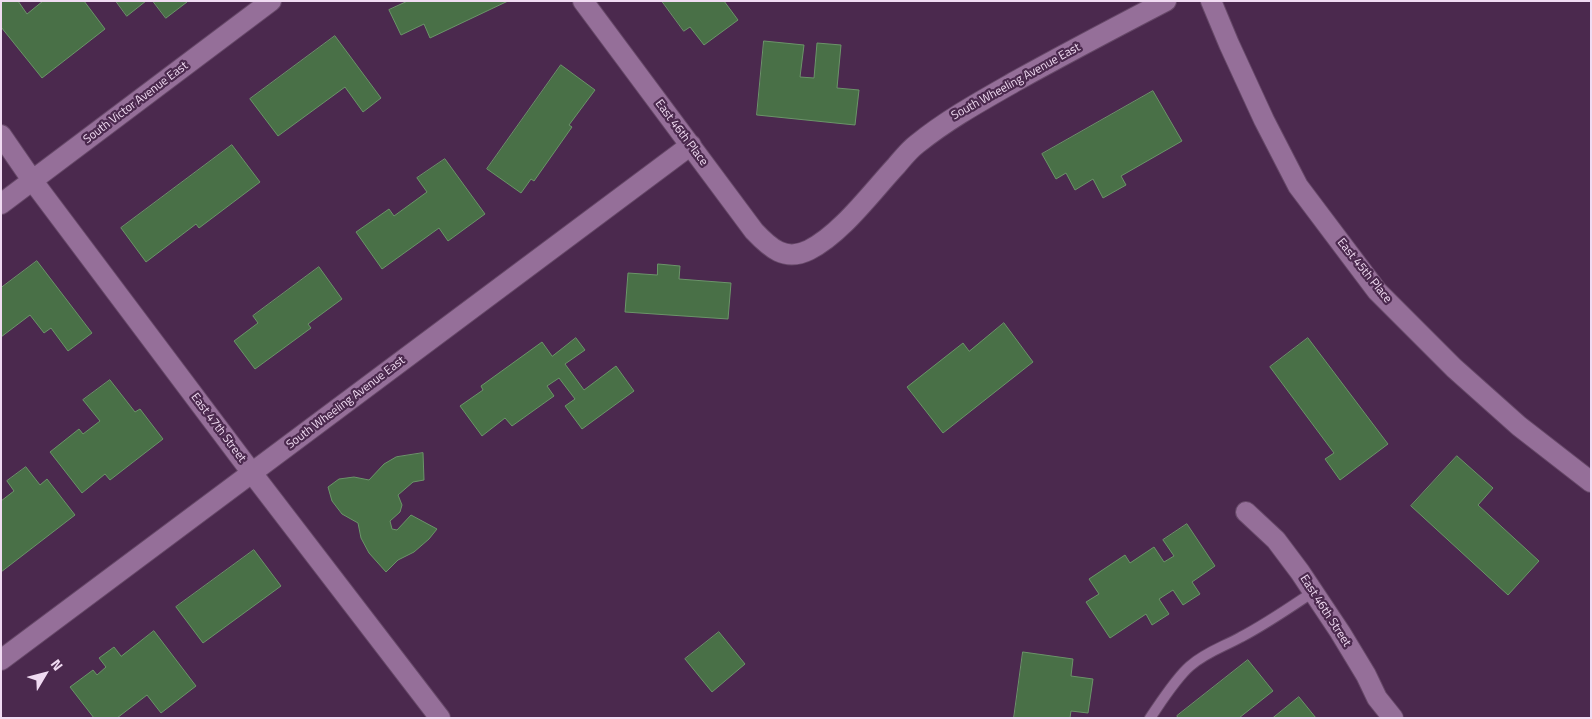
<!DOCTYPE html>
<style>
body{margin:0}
#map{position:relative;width:1592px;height:719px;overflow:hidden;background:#4b294e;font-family:"Titillium Web",sans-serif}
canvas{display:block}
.frame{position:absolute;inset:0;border:2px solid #f0dbf2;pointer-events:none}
.north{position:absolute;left:20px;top:649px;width:50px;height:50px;-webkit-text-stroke:4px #4b294e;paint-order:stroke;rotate:53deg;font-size:14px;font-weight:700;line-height:20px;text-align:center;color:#f0dbf2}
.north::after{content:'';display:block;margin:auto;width:18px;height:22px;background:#f0dbf2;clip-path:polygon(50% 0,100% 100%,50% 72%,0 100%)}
</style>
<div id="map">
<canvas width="1592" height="719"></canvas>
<div class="frame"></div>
<div class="north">N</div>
</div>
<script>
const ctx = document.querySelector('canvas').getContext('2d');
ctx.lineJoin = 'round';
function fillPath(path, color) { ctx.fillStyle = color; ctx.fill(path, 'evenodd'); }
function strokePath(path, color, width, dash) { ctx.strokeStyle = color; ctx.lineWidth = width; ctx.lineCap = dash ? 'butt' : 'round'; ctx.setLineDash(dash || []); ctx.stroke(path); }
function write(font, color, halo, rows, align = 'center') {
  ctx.font = font + ' "Titillium Web",sans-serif'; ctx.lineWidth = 4.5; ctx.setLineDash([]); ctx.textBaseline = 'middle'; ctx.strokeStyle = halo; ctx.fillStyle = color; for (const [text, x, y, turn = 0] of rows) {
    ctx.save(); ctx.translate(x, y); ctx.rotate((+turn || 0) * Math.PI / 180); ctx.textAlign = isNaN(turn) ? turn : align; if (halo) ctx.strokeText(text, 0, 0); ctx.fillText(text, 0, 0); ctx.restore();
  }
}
const building = new Path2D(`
 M1,1H18L27,14L43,1H84L105,29L42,78L1,27Z
 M116,1H146L127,16Z
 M153,1H186L187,2L166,18Z
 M408,1H508L430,38L424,24L401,35L389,10Z
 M662,1H724L738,20L704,45L690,27L684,31Z
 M335,36L381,98L363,112L345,87L278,136L250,99Z
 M764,41L804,45L800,77L814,78L817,43L841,45L837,88L859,90L855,125L757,115Z
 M561,65L595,90L569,125L572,127L534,181L531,179L521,193L487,169Z
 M1153,91L1182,141L1121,176L1126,185L1103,198L1093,179L1075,190L1066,173L1056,179L1042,154Z
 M232,145L260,182L199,228L196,224L146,262L121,228Z
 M445,159L485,214L448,241L439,228L382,269L356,232L389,209L394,216L427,192L417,178Z
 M37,261L92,333L68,351L51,328L44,333L30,315L1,337V288Z
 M658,264L680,266L679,279L731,283L728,319L625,312L628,273L657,275Z
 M319,267L342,299L308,324L311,328L255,369L234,341L258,323L253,316Z
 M1004,323L1033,362L943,433L907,387L963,343L969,351Z
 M576,338L585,350L565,364L584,390L616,366L634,391L582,429L565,406L575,399L559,378L547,386L554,396L512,426L505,418L482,436L460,406L483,390L481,386L542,342L552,356Z
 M1308,338L1388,444L1340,480L1325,459L1334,453L1270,367Z
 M110,380L135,412L140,409L163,439L110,480L105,474L82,493L50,452L79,429L83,434L100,421L83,400Z
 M423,453L424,480L413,482L398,495L402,505L400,512L390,521L392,529L397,530L411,515L437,529L429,539L414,552L398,560L386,572L369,553L361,538L358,523L342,514L332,501L328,487L339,479L354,477L369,480L384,464L396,457Z
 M1457,456L1493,488L1478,505L1539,561L1508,595L1411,506Z
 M26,467L40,485L47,479L75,515L1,572V501L14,491L7,481Z
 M1187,524L1215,566L1192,582L1200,594L1183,605L1173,590L1159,599L1169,614L1152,625L1146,614L1110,638L1086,602L1099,594L1089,579L1125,555L1130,563L1154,547L1164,562L1174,556L1163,540Z
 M254,550L281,586L203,643L176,607Z
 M154,631L196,686L161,713L147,695L117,718H94L70,687L93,670L97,675L106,667L99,658L114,647L121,656Z
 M719,632L745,664L712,692L685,659Z
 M1023,652L1073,659L1071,676L1093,679L1088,713L1071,711L1070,718H1014Z
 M1248,660L1273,691L1239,718H1178L1177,716Z
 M1299,697L1316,718H1273Z`);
const lane = new Path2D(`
 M1150,718C1161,702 1176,678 1190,666C1206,652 1223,647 1241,637C1266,624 1289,608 1313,592`);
const street = new Path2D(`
 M583,1L754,231C770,248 785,262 809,250C841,234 871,193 896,166C902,159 909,150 917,144C948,119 981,101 1016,81C1065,54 1116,27 1166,1
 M1211,1L1229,44L1264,120L1298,186L1377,291L1454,368L1519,426L1591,482
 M1,135L32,180L252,473L440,718
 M1,204L271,1
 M1246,512L1276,540L1300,572L1340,632L1366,675L1377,698L1393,718
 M1,660L691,145`);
const streetNames = [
 ["South Wheeling Avenue East",1016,82,-29],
 ["South Victor Avenue East",136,103,-37],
 ["East 46th Place",681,133,53],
 ["East 45th Place",1364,271,51],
 ["South Wheeling Avenue East",346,403,-37],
 ["East 47th Street",218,428,53],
 ["East 46th Street",1325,611,57]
];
fillPath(building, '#497047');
strokePath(building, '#6b9469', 1);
strokePath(lane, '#664868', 12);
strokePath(street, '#664868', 22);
strokePath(lane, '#956f99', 10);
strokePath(street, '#956f99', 20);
write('12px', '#f0dbf2', '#4b294e', streetNames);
</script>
